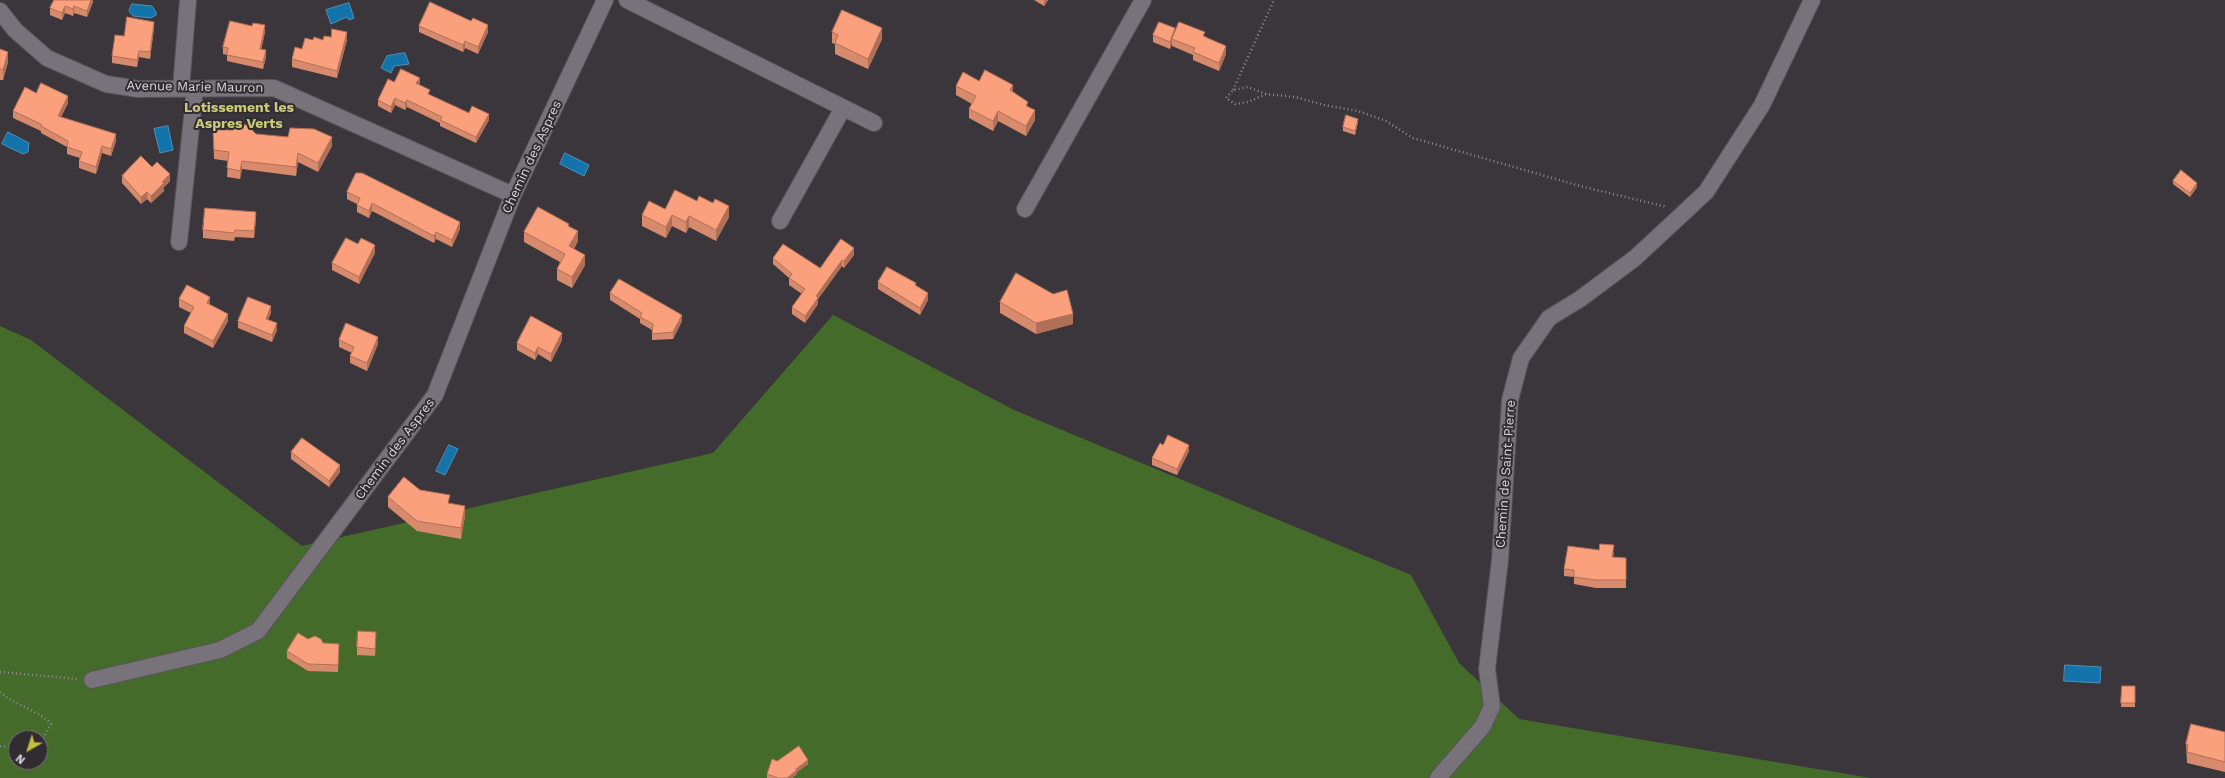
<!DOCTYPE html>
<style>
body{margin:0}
#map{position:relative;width:2225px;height:778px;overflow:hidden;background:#3a363c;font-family:"Work Sans",sans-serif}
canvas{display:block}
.north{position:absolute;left:8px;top:730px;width:40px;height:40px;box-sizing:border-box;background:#302c32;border:1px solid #747075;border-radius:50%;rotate:219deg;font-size:11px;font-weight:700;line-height:16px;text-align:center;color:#d9d6da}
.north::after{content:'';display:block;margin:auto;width:14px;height:18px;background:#c2bd3f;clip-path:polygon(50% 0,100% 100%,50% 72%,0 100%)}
</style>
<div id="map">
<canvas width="2225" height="778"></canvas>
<div class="north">N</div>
</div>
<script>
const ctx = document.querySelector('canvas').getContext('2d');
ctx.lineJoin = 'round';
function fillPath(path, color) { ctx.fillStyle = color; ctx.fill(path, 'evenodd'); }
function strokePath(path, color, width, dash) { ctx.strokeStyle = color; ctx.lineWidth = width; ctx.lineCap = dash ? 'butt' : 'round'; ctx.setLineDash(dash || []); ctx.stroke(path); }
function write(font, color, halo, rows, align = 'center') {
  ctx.font = font + ' "Work Sans",sans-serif'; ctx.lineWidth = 4; ctx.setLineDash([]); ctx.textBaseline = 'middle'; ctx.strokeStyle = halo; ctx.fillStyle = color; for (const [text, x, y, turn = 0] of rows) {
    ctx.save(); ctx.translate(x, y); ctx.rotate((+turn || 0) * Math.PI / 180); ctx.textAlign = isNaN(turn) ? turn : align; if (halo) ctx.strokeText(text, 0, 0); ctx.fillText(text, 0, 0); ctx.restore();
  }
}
const green = new Path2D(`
 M833,315L1014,410L1411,575L1459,663L1519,719L1871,778H0V326L31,340L302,546L713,453ZM16,738H40V762H16Z`);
const water = new Path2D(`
 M349,3L354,18L349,20L347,17L331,24L326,10Z
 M132,4L152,6L156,12V15L151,18L133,16L129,11Z
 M405,53L409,64L394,66L391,73L381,68L387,56Z
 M168,126L173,150L160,153L154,129Z
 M8,132L29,143L28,152L23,154L2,144Z
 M565,153L589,165L584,176L560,164Z
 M449,445L458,449L445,475L436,471Z
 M2065,665L2101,667L2100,683L2064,681Z`);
const path = new Path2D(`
 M1233,90L1274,0
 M1266,94L1248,102L1235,104L1226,98L1233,90L1248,87L1266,94L1295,97L1324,105L1358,111L1386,121L1413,138L1580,186L1667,207
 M0,672L78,679
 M0,692C16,706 38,710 51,724L40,743
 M0,746L16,748`);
const minor = new Path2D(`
 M627,0L874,123
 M0,11L15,30L47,58L106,84L138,89L274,88L513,195
 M181,89L188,0
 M1025,209L1143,0
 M780,221L843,108
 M179,242L195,89
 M92,680L220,650L258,631L435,395L513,195L605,0
 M1438,778L1483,726L1492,706L1487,669L1500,560L1510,400L1521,358L1549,318L1580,299L1635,258L1706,192L1762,105L1812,0`);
const wall = new Path2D(`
 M93,0V2L87,17L74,13L73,16L65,13L62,20L50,15V8Z
 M1034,0H1048L1044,6Z
 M419,26L488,32L478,54L465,48L463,52L419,32Z
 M154,28L150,59L139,57L137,67L112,63V56L124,36Z
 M265,32L261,49L266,57L263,69L227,61V55L223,54V47Z
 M832,32L882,39L868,69L835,54V44L832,43Z
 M1175,32L1205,36L1226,54L1219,71L1193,60V55L1172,46V43L1170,49L1153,42V35Z
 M313,40H347L337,78L292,67V59L302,49Z
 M0,49L8,62L3,80H0Z
 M979,81L1013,92L1028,106L1035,120L1026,136L998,121L993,131L969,118V109L972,104L956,95V86Z
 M394,82L420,85L430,95L469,113L489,120L476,143L440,126V123L407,107L405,110L395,105L391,113L378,106V100Z
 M36,93L68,103L61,117L116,141L111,156L102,153L96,174L79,168V161L80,158L67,154V147L41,133V131L13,118V111Z
 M1358,122L1355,135L1343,131V127Z
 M213,130L256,134L332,146L318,172L298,162L296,176L242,169L240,179L227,177L228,161L214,159Z
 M152,167L170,181L164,187V191L151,203L147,199L141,204L122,183V176Z
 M2173,181L2197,187L2190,197L2173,184Z
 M347,192L460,229L452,247L436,239L434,243L372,211L369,218L357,212V204L347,199Z
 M665,209L729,217L716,241L689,227L686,233L672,226L666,238L642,226V215Z
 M256,219L254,238L235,237L234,241L203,238V230Z
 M569,226L578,241L574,249L585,265L572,288L557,280V269L560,262L524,242V232Z
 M375,253L359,284L332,270V263Z
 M854,255L844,268L842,266L818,299V304L805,323L792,314V307L802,294L789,285V278L773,264V258L820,268Z
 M878,282L916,286L928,300L920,315L878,289Z
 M610,293L682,321L673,339L652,340V330L640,323V319L610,300Z
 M179,299L210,305L228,321L213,348L184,333V326L191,313L179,307Z
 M1000,302L1073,324L1036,334L1000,313Z
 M271,313L268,319L277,330L272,342L238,328V321Z
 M339,340L378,344L367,371L350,363V356L352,353L339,347Z
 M562,340L551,362L538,354L535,360L517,350V343Z
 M1163,445L1189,451L1177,475L1152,465V458Z
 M291,452L340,472L329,487L291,459Z
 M420,490L465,516L461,539L417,531L388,507V497Z
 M1614,552L1613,557L1626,558V588H1596L1574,584V577L1564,576V569Z
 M308,639L323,643L339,644L338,672L308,671L287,658V651Z
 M376,640L375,656L357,655V647Z
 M2122,686H2135V707H2121Z
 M2225,732V772L2187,763L2186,744Z
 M777,761L808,764L797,772V774L792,778H767V774Z`);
const shadedWall = new Path2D(`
 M91,0H93V2L87,17V11Z
 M1044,0H1048L1044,6Z
 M65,6V13L62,20V13Z
 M74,6V13L73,16V9Z
 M154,22V28L150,59V52Z
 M265,25V32L260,56V49Z
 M488,25V32L478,54V47Z
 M882,28V39L868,69V59Z
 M1175,28V36L1172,39V43L1170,49V42Z
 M347,32V40L337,78V71Z
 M465,41V48L463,52V45Z
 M1226,46V54L1219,71V63Z
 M266,50V57L263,69V62Z
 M139,51V57L137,67V60Z
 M8,52V62L3,80V70Z
 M420,78V84L416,83Z
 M1013,85V94L1010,90Z
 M68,96V103L58,123V116Z
 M395,98V105L391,113V107Z
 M407,100V107L405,110V103Z
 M1035,110V120L1026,136V126Z
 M998,111V121L993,131V121Z
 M489,114V120L476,143V137Z
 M1358,119V122L1355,135V131Z
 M116,134V141L111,156V149Z
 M332,137V146L318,172V163Z
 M102,146V153L96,174V167Z
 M298,153V162L296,176V167Z
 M242,161V169L240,179V171Z
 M170,174V181L164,187V191L151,203V196L162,182Z
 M2197,183V187L2190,197V193Z
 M147,192V199L141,204V197Z
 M372,203V211L369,218V211Z
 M729,206V217L716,241V230Z
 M256,212V219L254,238V231Z
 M672,215V226L666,238V227Z
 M689,216V227L686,233V222Z
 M460,222V229L452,247V240Z
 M578,231V241L569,257V246Z
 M436,232V239L434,243V236Z
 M375,245V253L359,284V277Z
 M854,248V255L844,268V261Z
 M585,255V265L572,288V277Z
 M842,260V266L818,299V304L805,323V316L816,296Z
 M928,293V300L920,315V308Z
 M210,297V305L207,303Z
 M271,306V313L266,325V319Z
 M228,314V321L213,348V341Z
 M1073,314V324L1036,334V323Z
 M682,315V321L673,339V332Z
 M277,323V330L272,342V335Z
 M562,333V340L551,362V354Z
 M378,337V344L367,371V363Z
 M538,347V354L535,360V353Z
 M1189,445V451L1177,475V469Z
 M340,465V472L329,487V481Z
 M465,506V516L461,539V528Z
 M376,632V640L375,656V649Z
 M808,760V764L797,772V774L792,778H787L796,769Z`);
const building = new Path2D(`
 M54,0H91L87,11L74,6L73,9L65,6L62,13L50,8Z
 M430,2L471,21L473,18L488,25L478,47L465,41L463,45L419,26Z
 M842,10L882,28L868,59L835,43L838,35L832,32Z
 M127,17L154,22L150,52L139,51L137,60L112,56L115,35L124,36Z
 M230,21L252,26L253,23L265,25L260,49L266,50L263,62L227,55L228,48L223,47Z
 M1159,22L1175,28L1170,42L1153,35Z
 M1179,22L1205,32L1203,36L1226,46L1219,63L1193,52L1195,48L1172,39Z
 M332,29L347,32L337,71L292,59L295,47L302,49L305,38L313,40L314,37L323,40L324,36L331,37Z
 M0,49L8,52L3,70L0,69Z
 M401,69L420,78L416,83L430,90L428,94L469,113L472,106L489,114L476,137L440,120L442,117L407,100L405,103L395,98L391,107L378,100L388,79L394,82Z
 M985,70L1013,85L1010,90L1028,102L1026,106L1035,110L1026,126L998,111L993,121L969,109L976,96L956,86L963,72L979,81Z
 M41,83L68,96L58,116L116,134L111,149L102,146L96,167L79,161L82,152L67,147L68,141L41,126V124L13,111L25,87L36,93Z
 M1346,115L1358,119L1355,131L1343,127Z
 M233,124L247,125L256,134L288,137L290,128L314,129L332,137L318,163L298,153L296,167L242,161L240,171L227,168L229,152L214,150L213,130H233Z
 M141,156L152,167L157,162L170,174L162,182L164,183L151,196L147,192L141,197L122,176Z
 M2181,170L2197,183L2190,193L2173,181Z
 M356,173H362L460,222L452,240L436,232L434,236L372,203L369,211L357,205L360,198L347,192Z
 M675,190L697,201L699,196L713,203L715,199L729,206L716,230L689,216L686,222L672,215L666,227L642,215L649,201L665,209Z
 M538,207L569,224L568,226L578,231L569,246L585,255L572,277L557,269L565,254L524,232Z
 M205,208L256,212L254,231L235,230L234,233L203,230Z
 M346,238L358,244L361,238L375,245L359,277L332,263Z
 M841,239L854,248L844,261L842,260L816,296L818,298L805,316L792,307L805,289L789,278L792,274L773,258L783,244L820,268Z
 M887,267L916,283L915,285L928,293L920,308L878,282Z
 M1016,273L1053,294L1067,290L1073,314L1036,323L1000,302Z
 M619,279L682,315L673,332L652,334L653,324L640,317L642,313L610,293Z
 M187,285L210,297L207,303L228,314L213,341L184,326L194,307L179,299Z
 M248,297L271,306L266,319L277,323L272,335L238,321Z
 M531,316L562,333L551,354L538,347L535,353L517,343Z
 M346,323L378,337L367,363L350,356L354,347L339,340Z
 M1168,435L1189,445L1177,469L1152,458L1160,443L1163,445Z
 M302,438L340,465L329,481L291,452Z
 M404,477L420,490L450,495L448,503L465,506L461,528L417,521L388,497Z
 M1600,544L1614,545L1612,557L1626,558V580H1596L1574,577V570L1564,569L1568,546L1599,550Z
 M358,631L376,632L375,649L357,647Z
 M298,633L308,639L315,636L321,639L323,643L339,644L338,665L308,664L287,651Z
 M2122,686H2135V703H2121Z
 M2191,724L2225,732V762L2187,752L2188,745L2186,744Z
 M799,746L808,760L796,769L797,770L787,778H778L767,774L772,759L777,761Z`);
const streetNames = [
 ["Avenue Marie Mauron",195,87,1],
 ["Chemin des Aspres",532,157,-65],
 ["Chemin des Aspres",395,449,-53],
 ["Chemin de Saint-Pierre",1506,474,-86]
];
const neighbourhoodNames = [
 ["Lotissement les",239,108],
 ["Aspres Verts",239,124]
];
fillPath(green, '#456b2a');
fillPath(water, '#1373ab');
strokePath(water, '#4e91b9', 1);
strokePath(minor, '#58545a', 18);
strokePath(path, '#8f8c91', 2.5, [1, 3]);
strokePath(minor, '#78737a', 16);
fillPath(wall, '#d88a6c');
fillPath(shadedWall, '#b07058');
fillPath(building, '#fba07d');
strokePath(building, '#b07058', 1);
write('13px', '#d9d6da', '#302c32', streetNames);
write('bold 14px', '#cac87a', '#302c32', neighbourhoodNames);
</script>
